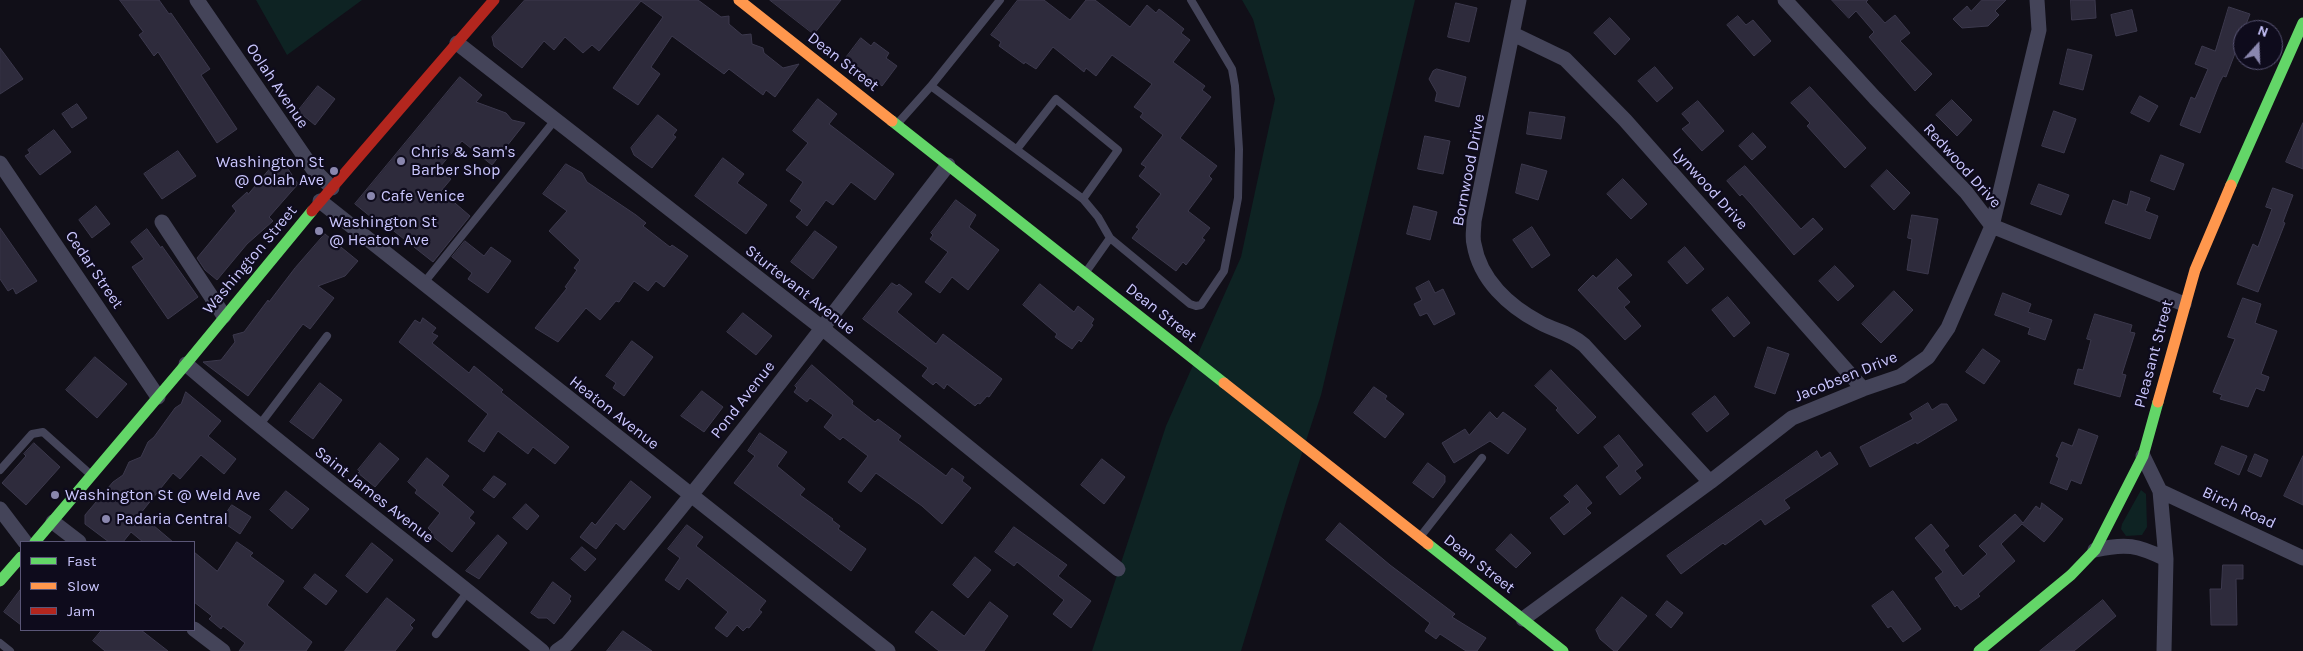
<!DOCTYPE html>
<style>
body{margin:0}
#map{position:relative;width:2303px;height:651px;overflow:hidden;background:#110f18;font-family:Karla,sans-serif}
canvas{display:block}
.legend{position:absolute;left:20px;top:541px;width:175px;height:90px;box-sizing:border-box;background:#0e0b1c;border:1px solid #5a5677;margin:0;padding:6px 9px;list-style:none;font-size:15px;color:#cbc7ff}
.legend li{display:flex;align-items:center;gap:10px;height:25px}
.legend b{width:25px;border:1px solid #5a5677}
.north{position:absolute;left:2233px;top:20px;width:50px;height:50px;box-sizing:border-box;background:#0e0b1c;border:1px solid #5a5677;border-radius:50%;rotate:20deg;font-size:14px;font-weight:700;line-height:20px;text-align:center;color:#cbc7ff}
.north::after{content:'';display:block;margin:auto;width:18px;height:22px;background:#8a87ae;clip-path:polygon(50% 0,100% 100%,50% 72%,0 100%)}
</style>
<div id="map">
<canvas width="2303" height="651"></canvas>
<ul class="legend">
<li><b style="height:6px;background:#63d668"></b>Fast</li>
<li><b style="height:6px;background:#ff974d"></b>Slow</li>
<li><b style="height:6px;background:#b3261e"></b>Jam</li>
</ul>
<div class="north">N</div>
</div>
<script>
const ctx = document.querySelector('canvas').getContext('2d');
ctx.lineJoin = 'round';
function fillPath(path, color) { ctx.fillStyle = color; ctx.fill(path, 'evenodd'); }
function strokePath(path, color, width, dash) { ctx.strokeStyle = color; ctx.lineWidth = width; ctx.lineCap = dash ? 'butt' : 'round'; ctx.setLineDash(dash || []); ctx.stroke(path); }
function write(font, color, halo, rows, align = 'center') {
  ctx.font = font + ' Karla,sans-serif'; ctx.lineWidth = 4.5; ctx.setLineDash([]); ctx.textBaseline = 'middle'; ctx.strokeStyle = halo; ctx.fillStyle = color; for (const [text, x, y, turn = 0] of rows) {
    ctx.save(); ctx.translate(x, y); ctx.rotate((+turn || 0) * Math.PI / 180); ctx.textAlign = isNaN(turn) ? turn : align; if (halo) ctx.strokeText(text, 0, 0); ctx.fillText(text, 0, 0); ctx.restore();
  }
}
const green = new Path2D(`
 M256,0H362L287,55Z
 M1242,0H1415L1321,395L1287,499L1241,651H1092L1166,426L1241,257L1275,99L1253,19Z
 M2141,490L2146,494L2147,527L2142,535L2126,536L2121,529L2122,524Z`);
const building = new Path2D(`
 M120,0H159L169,14L171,13L210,69L201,75L237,129L217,143L158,52L154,56L139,35L143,32Z
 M525,0H698L721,17L729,16V24L742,35L751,34L752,44L763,48L764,53L783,68L799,64L775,97L766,90L763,95L729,69L724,74L672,36L651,67L660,74L638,105L613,88L663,17L641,1L599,51L592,45L583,53L565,37L554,50L544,41L522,68L494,46L492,37Z
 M770,0H841L814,34Z
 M1018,0H1044L1070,20L1086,0H1095L1130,27L1147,5L1156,13L1159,9L1173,20L1184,29L1181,33L1190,40L1173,62L1205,86L1202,90L1211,97L1180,138L1217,166L1209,176L1212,179L1188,211L1210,228L1202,238L1205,240L1186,265L1183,262L1176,271L1132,238L1139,229L1136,227L1161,194L1139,176L1146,167L1141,164L1163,135L1140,117L1143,113L1134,107L1152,84L1112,55L1096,76L1086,68L1084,72L1053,47L1036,69L1025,62L1024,64L999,46L1001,42L991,35Z
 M1832,0H1868L1866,2L1885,23L1895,15L1910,33L1900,41L1932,74L1915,91L1869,37L1874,32L1856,11L1849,18Z
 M1982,0H2006L1995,11L1999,15L1988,26L1962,28L1953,19L1967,6L1971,11Z
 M2071,0H2095L2096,18L2072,20Z
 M1456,3L1477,8L1469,42L1448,37Z
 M2229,7L2250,14L2226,77L2223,76L2219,84L2200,133L2180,125L2191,97L2195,99L2208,69L2195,64L2202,46L2215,51Z
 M2132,10L2137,31L2116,36L2111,15Z
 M1738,16L1746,25L1753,20L1771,41L1754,56L1727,25Z
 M1610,18L1630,39L1615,55L1594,33Z
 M861,38L871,46L874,42L889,53L886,58L897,66L882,86L868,76L867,79L845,59Z
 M0,48L23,79L0,94Z
 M2068,49L2092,55L2083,90L2060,84Z
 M1655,67L1673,88L1657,102L1638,81Z
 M1437,69L1466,77L1459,107L1435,101L1437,93L1429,79L1433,71Z
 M460,77L482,95L476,102L506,113L512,120L525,123L492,165L462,141L439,168L451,179L441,191L470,216L433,262L390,228L387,230L355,204Z
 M318,86L335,99L315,125L298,111Z
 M1810,87L1866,148L1845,168L1807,126L1810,123L1791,103Z
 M2140,96L2158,106L2149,122L2131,113Z
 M818,99L837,114L829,124L894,174L875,200L851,182L833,205L826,200L807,226L796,217L802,210L790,201L803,182L786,170L808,143L793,131Z
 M1952,100L1972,120L1957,136L1936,115Z
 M1698,101L1724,131L1702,151L1682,129L1690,123L1682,114Z
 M77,104L87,118L72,128L62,114Z
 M2054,111L2076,119L2064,153L2042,146Z
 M1530,112L1565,117L1561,139L1527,134Z
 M658,115L677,130L673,135L676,137L652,168L634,155L631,148Z
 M2303,123V169L2286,162Z
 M54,130L71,152L40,175L25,156L30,153L28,150Z
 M1753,133L1766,147L1752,160L1739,146Z
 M1425,136L1450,141L1443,174L1418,169Z
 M178,151L196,176L162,199L144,174Z
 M2161,155L2184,164L2174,190L2151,181Z
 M280,157L298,184L269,217L273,221L247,244L217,280L205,270L197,258L236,211L232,206L247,192L248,194Z
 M723,158L744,174L737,183L767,205L746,234L695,196Z
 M566,164L582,173L587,182L636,215L646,223L643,226L670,247L672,245L688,256L664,287L656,281L648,291L634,281L619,302L616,301L600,320L586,308L558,342L535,328L567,288L565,287L577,270L574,268L580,260L549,231L567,211L543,194Z
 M1522,164L1547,171L1538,200L1516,193Z
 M1745,166L1801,229L1813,218L1823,229L1794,255L1751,204L1742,194L1740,196L1727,181Z
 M1887,170L1910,193L1894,210L1871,186Z
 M1623,179L1647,204L1631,219L1607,194Z
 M2039,184L2069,195L2061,215L2031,204Z
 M2273,188L2293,195L2283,222L2285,223L2258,292L2237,284L2253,244L2258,247L2272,209L2266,207Z
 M2131,191L2150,198L2145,211L2158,216L2150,239L2105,223L2113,200L2127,205Z
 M956,200L976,215L969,227L999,250L968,290L952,277L940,293L925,282L948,252L930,239L933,235L931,233Z
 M96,206L110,224L92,238L79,220Z
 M1414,206L1437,212L1430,240L1407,234Z
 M1912,215L1938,219L1928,274L1907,270L1912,239L1908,238Z
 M1532,227L1550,255L1532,268L1513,240Z
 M0,228L37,281L16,294L13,288L8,291L0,279Z
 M147,229L161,248L162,246L198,297L168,319L132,267L144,259L131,242Z
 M815,231L837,247L813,279L791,262Z
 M325,234L358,261L345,276L318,286L334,298L310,329L303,324L248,396L203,362L221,360L235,342L233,335L244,332L268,300L269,302L295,268Z
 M465,241L484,256L491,247L511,261L488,293L468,279L472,273L452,257Z
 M1685,247L1704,269L1687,284L1668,262Z
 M1617,259L1632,275L1617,288L1630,302L1624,307L1641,326L1625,340L1578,290L1593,275L1596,278Z
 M1835,266L1854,286L1838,301L1819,281Z
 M1429,281L1435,293L1443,289L1455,314L1434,325L1427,313L1420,316L1414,304L1422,300L1416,288Z
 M892,283L897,286L899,284L912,294L897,312L936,344L943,334L1002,379L989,397L987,396L980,404L978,403L975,406L947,384L944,389L936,382L933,385L922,376L928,368L863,319Z
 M1040,284L1074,312L1078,306L1094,319L1091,324L1093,325L1081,342L1079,340L1072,349L1055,337L1057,334L1023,305Z
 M1894,291L1913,310L1881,343L1862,324Z
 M2003,293L2031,304L2028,312L2052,320L2045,340L2028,334L2030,328L1995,315Z
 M1728,297L1750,323L1734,337L1712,310Z
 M2243,298L2261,304L2255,323L2277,331L2261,374L2269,377L2264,391L2256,388L2248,407L2220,399L2222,395L2213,392L2235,339L2228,337Z
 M743,313L772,336L756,355L727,332Z
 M2095,314L2132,325L2130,332L2135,333L2122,374L2126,375L2120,397L2074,384L2078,369L2083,370L2091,340L2087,339Z
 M423,318L436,328L432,333L438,336L432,343L469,373L474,366L503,390L501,392L569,447L555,464L533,447L528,454L498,431L484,452L468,441L488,414L399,342L415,320L420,323Z
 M632,341L653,357L624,396L613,388L616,383L606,376Z
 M1768,347L1789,354L1775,394L1755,387Z
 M1983,349L2000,361L1984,384L1966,372Z
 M95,357L127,384L97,418L66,390Z
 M812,365L853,401L852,404L875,422L878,419L901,436L898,440L946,476L952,468L964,477L962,481L971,488L942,524L922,506L876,473L861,492L848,482L868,456L843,437L840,440L824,427L833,415L810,398L807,402L794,392L797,388L795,386Z
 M1551,370L1596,417L1578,434L1556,410L1558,408L1535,386Z
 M320,383L342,400L313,439L290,422Z
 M1374,387L1387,396L1385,399L1404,414L1385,438L1354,413Z
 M702,391L723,407L704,432L681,416Z
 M186,392L221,421L208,436L236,459L224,474L201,455L180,479L173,473L140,514L173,542H143L131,532L123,542H109L85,524V515L113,482L123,475L129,462L141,457L148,442L154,437L175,408L181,404Z
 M1715,396L1729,414L1707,432L1692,414Z
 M1928,403L1932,410L1941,404H1947L1957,420L1917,444L1916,442L1870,467L1860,447L1913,419L1910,414Z
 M1490,412L1497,419L1503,412L1526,429L1508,454L1490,441L1454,463L1442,443L1465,429L1469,435Z
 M2079,429L2098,436L2081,484L2071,480L2067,490L2050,483L2059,458L2056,456L2062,442L2072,446Z
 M760,433L787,452L777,466L805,489L800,495L833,519L832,520L840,526L838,529L866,549L851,571L734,483L755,456L748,451Z
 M1619,435L1643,465L1635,471L1641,478L1620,495L1606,477L1619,466L1604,447Z
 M34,443L60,467L26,505L2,483L26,456L24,454Z
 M380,443L399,459L375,487L358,473L360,471L358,470Z
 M2222,446L2247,456L2239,475L2215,464Z
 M1817,451L1821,458L1830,452L1838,464L1784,500L1790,508L1765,525L1761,519L1725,545L1723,543L1681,574L1667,556Z
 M2255,454L2268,460L2261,477L2248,471Z
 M2303,456V505L2284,496Z
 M427,458L449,476L442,485L474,512L469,518L475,523L452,552L430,534L432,532L428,528L440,513L415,493L417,490L408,482Z
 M1102,459L1125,477L1104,504L1081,485Z
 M1428,463L1445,476V482L1433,498L1413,483Z
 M494,476L506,484L494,498L483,490Z
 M631,481L651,497L624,530L616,523L596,549L580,537L592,522L595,525Z
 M1577,485L1592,503L1586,508L1591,513L1564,535L1550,518L1570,502L1564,496Z
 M286,491L309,509L292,529L270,510Z
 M2042,503L2063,519L2051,534L2044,542L2022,524L2001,544L2015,561L1978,594L1980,596L1961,610L1957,605L1955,607L1935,578L1943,572L1915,538L1931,524L1949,546L1944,550L1963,576L1987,554L1979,546L2015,514L2023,523L2036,506L2040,509Z
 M526,504L539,516L527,530L513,518Z
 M232,505L251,517L240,534L221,521Z
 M1340,523L1390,565L1455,614L1452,617L1486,638L1477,651H1466L1440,634L1436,639L1425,631L1430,623L1326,540Z
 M687,525L703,537L696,546L766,601L759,610L762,612L749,628L747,627L743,631L737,625L727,637L715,628L728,612L687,578L679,590L665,580L680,558L668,549Z
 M1014,527L1067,565L1058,576L1091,601L1071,628L1053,614L1064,600L1017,562L1014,566L995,552Z
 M1511,534L1531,553L1516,568L1496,550Z
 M498,535L507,543L479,579L466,571Z
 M237,542L253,553L250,556L284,581L267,605L312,642L306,651H239L245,643L223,626L221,629L209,619L212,616L194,602V552L217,571Z
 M372,543L393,560L367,593L346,576Z
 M582,547L596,559L585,571L571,559Z
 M975,557L991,570L968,598L953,585Z
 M2223,565H2243V579H2236L2237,625H2211L2210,589H2221Z
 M315,574L337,591L326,605L304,588Z
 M553,582L571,596L569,599L571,601L554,624L547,618H538L531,613Z
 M21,589V625L4,612Z
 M1893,591L1921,629L1903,642L1891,626L1888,628L1872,606Z
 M1622,597L1647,616L1617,651H1614L1600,639L1596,630Z
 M387,598L415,620L410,625L413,628L395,651H345Z
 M2103,600L2116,616L2074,651H2040Z
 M1667,601L1683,613L1671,628L1656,615Z
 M990,602L1008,616L984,651H939L915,632L932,611L964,636Z
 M102,630H141L168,651H105L93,641Z
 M623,631L652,651H607Z`);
const lane = new Path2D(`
 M1000,0L931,86L1083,199L1098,217L1110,238L1190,304L1196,306L1201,305L1224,271L1238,198L1239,149L1235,86L1232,69L1191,0
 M898,123L931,86
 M1017,149L1056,99L1118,150L1083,199
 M1086,272L1110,238
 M423,284L555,120
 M258,427L327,336
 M0,470L32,434L43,432L90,474
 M1420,537L1482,458
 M436,634L469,590
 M0,643L10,651`);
const street = new Path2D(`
 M197,0L313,169L332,188
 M1519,0L1474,221C1474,229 1472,237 1474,244C1480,280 1509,306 1539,322C1557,332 1567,331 1584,345L1710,482
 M1785,0L1875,98L1966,192L1992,226L2184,304
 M1513,34L1565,59L1625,120L1863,389
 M457,43L822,328L1118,569
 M0,163L158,397
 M320,201L888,651
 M162,222L224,316
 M186,364C302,464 424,554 542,651
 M2143,456L2160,491L2166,559L2164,651
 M2160,491L2303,558
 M0,509L25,542
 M53,522L79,542
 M2095,550C2126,543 2137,545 2166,559
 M1523,619L1710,482L1792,418L1863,389L1901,376L1928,357L1948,328L1992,226L2039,30L2037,0
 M194,629L223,651
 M557,651L567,644C701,490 823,326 948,165`);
const fast = new Path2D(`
 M892,121L1224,383
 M2231,185L2303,23
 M35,542L186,364L312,211
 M1428,544L1563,651
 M0,581L21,557
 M1979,651L2071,575L2095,550L2143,456L2158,402`);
const slow = new Path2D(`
 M739,0L892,121
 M1224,383L1428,544
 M2158,402L2195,270L2231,185`);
const jam = new Path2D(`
 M312,211L494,0`);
const markers = [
 [401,161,5,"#8a87ae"],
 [334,171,5,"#8a87ae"],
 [371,196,5,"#8a87ae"],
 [319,231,5,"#8a87ae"],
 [55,495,5,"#8a87ae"],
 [106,519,5,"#8a87ae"]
];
const streetNames = [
 ["Dean Street",843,62,38],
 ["Oolah Avenue",277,86,56],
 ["Redwood Drive",1962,166,48],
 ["Bornwood Drive",1469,170,-79],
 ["Lynwood Drive",1710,189,48],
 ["Washington Street",250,260,-50],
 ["Cedar Street",94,270,56],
 ["Sturtevant Avenue",800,290,38],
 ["Dean Street",1161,313,38],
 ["Pleasant Street",2154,354,-75],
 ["Jacobsen Drive",1846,377,-22],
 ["Pond Avenue",743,400,-52],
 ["Heaton Avenue",614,413,38],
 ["Saint James Avenue",374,495,38],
 ["Birch Road",2239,508,25],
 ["Dean Street",1479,564,38]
];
const poiNames = [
 ["Chris & Sam's",411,152],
 ["Barber Shop",411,170],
 ["Washington St",324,162,"right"],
 ["@ Oolah Ave",324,180,"right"],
 ["Cafe Venice",381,196],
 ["Washington St",329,222],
 ["@ Heaton Ave",329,240],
 ["Washington St @ Weld Ave",65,495],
 ["Padaria Central",116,519]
];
fillPath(green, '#0e2323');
fillPath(building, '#2e2b3c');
strokePath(building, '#3c394d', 1);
strokePath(lane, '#444459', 8);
strokePath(street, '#444459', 15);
strokePath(fast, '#63d668', 11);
strokePath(slow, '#ff974d', 11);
strokePath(jam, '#b3261e', 11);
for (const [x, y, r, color] of markers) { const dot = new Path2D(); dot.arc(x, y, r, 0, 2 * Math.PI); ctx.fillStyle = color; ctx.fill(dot); strokePath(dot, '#0e0b1c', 2); }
write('16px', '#cbc7ff', '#0e0b1c', streetNames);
write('16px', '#cbc7ff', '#0e0b1c', poiNames, 'left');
</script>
